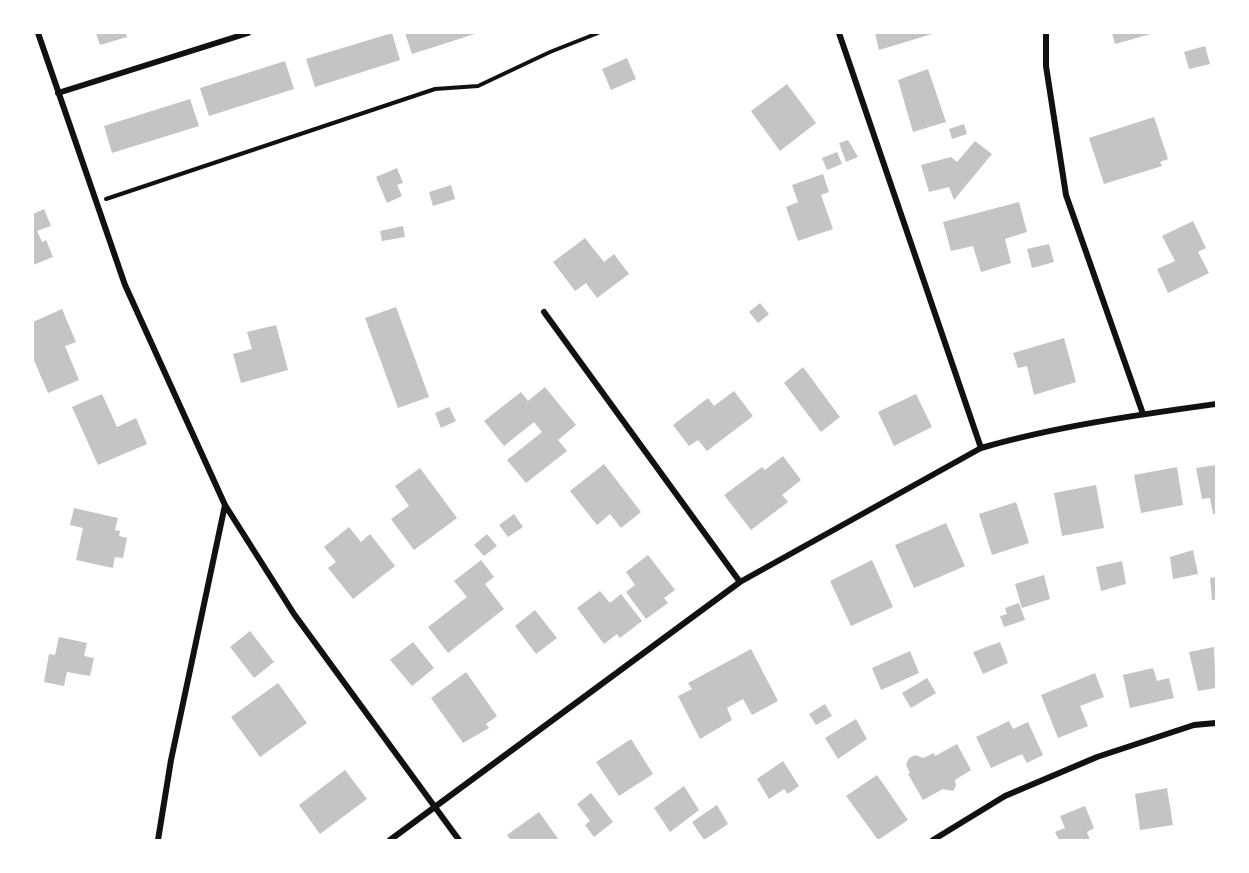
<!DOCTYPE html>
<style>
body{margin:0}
#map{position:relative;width:1249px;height:873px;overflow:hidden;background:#fff;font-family:"Times New Roman",serif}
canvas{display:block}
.frame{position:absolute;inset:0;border:34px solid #fff;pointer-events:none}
</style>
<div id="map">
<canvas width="1249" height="873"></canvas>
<div class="frame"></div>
</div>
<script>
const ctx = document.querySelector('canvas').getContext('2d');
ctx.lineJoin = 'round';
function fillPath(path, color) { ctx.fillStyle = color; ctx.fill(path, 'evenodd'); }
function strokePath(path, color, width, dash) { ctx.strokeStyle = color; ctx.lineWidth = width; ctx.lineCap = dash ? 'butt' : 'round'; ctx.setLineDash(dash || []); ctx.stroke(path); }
const building = new Path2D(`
 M96,33H126L127,37L100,45Z
 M392,33L400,60L315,87L306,59Z
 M405,33H478L412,54Z
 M875,33H932V34L879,50Z
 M1112,33H1151V34L1115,44Z
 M1205,46L1210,64L1189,69L1184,52Z
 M627,58L636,79L611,90L602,69Z
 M285,61L294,89L209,116L200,88Z
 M928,69L946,122L913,132L898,80Z
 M787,84L816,123L780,151L751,111Z
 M190,99L199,126L112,153L104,126Z
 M1154,117L1168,159L1160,162L1162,166L1104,184L1089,138Z
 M964,124L967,134L952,139L949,129Z
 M848,140L858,157L846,162L839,143Z
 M975,141L992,154L954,200L949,187L929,192L921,165L951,157L957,162Z
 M837,152L842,164L827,170L822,158Z
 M397,168L403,183L397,185L402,196L387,203L376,177Z
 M823,174L829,192L821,195L833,229L798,241L786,207L798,202L792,185Z
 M451,185L455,199L433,206L429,192Z
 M1019,202L1027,232L1005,239L1011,263L981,272L973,246L951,251L943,222Z
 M44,209L51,226L37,231L42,242L46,240L53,257L33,265V214Z
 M1193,221L1206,248L1198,252L1209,273L1168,293L1157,269L1175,261L1162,236Z
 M403,226L405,237L382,241L380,231Z
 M585,238L604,262L614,254L629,274L597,298L586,283L575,291L553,262Z
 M1049,244L1054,262L1032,268L1027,249Z
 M760,303L769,314L758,323L749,312Z
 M396,307L429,397L398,408L365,318Z
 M62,309L76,342L65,346L79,380L48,393L33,358V322Z
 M276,325L288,370L241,383L233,354L252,349L247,332Z
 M1064,338L1076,382L1034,395L1027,366L1018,368L1013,353Z
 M803,367L840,417L821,432L784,383Z
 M545,387L576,425L558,440L567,451L526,483L507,460L542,432L534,422L504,446L484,421L521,392L528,401Z
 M734,391L753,416L707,451L698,440L689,446L673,425L708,398L714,406Z
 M102,394L117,427L136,418L147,444L98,465L72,407Z
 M916,394L932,427L894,446L878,412Z
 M449,407L456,421L441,428L435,413Z
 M783,456L801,480L782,495L788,502L751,530L724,495L762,467L765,470Z
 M604,464L641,512L621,528L610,514L597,525L570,491Z
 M1216,465V514H1213L1210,498L1202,499L1196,468Z
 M1177,467L1183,505L1141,513L1134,475Z
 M420,468L457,518L414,550L391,519L409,506L395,486Z
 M1096,485L1104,528L1062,536L1054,493Z
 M1016,502L1029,543L992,555L979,514Z
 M74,508L118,518L115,530L120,531L119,536L127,538L123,558L115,557L113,568L76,560L83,528L70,525Z
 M514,514L523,527L508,537L499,525Z
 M946,523L965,566L914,588L895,545Z
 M349,527L361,542L370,534L395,566L353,599L328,568L336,562L324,547Z
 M487,534L497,546L484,556L474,545Z
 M1193,550L1198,574L1173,579L1170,557Z
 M648,555L675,590L664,598L668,603L646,619L626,592L635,585L626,572Z
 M481,560L494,577L485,584L504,609L448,653L428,627L467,597L454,581Z
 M872,560L893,607L851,626L830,581Z
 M1122,561L1126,584L1101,591L1096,567Z
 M1044,575L1050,599L1022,608L1015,584Z
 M1216,577V600H1212L1210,578Z
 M600,591L610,603L621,594L642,621L620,638L617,634L604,644L577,608Z
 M1019,603L1025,620L1004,627L1000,616L1007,614L1005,608Z
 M535,610L557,638L536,654L515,626Z
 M250,631L274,662L254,678L230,647Z
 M59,637L87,643L84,656L94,658L90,676L67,672L64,686L44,682L49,654L55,655Z
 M413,642L434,668L412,686L390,660Z
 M1000,642L1008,663L983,674L973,652Z
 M1214,647L1216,688L1198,691L1189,652Z
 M751,649L778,701L752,715L743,699L727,708L732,720L700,739L678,696L692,689L688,683Z
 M910,651L919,673L881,690L872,668Z
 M1153,668L1157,681L1169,678L1174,698L1130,708L1123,675Z
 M466,672L497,716L486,724L489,728L463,743L431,698Z
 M1095,673L1104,697L1080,706L1088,726L1058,738L1041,695Z
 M927,678L936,693L911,708L902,693Z
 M278,683L307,723L260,757L231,717Z
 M825,704L832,716L816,725L809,714Z
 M856,719L867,739L838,759L825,738Z
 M1009,721L1013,729L1028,722L1043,755L1027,763L1022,754L991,768L976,737Z
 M631,739L653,774L619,796L596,762Z
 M957,744L971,770L955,780L956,786L953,791L943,789L923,800L908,774L910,773L906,765L909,758L915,755L923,758L934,753L935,756Z
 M783,761L799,786L788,794L784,789L769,799L757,779Z
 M345,770L367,799L320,834L299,805Z
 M877,775L908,820L878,840L846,796Z
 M684,786L699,810L670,832L654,808Z
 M1167,788L1173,825L1140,830L1135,794Z
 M591,793L613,822L594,837L585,825L590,821L577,804Z
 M717,805L728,824L704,840L692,822Z
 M1085,806L1094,828L1087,832L1090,840H1059L1055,832L1065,828L1060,816Z
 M539,812L559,840H511L507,835Z`);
const path = new Path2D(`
 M106,199L435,89L478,86L550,52L598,33`);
const minor = new Path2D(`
 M38,33L125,285L225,505L294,614L459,840
 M839,33L981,448
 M1046,33V66L1066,195L1143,414
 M58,93L248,33
 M544,312L740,582
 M158,840L171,760L225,505
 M390,840L740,582L981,448C1057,426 1137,415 1216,404
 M933,840L1005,796L1097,757L1194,725L1216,723`);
fillPath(building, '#c4c4c4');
strokePath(path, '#111', 4);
strokePath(minor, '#111', 6);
</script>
